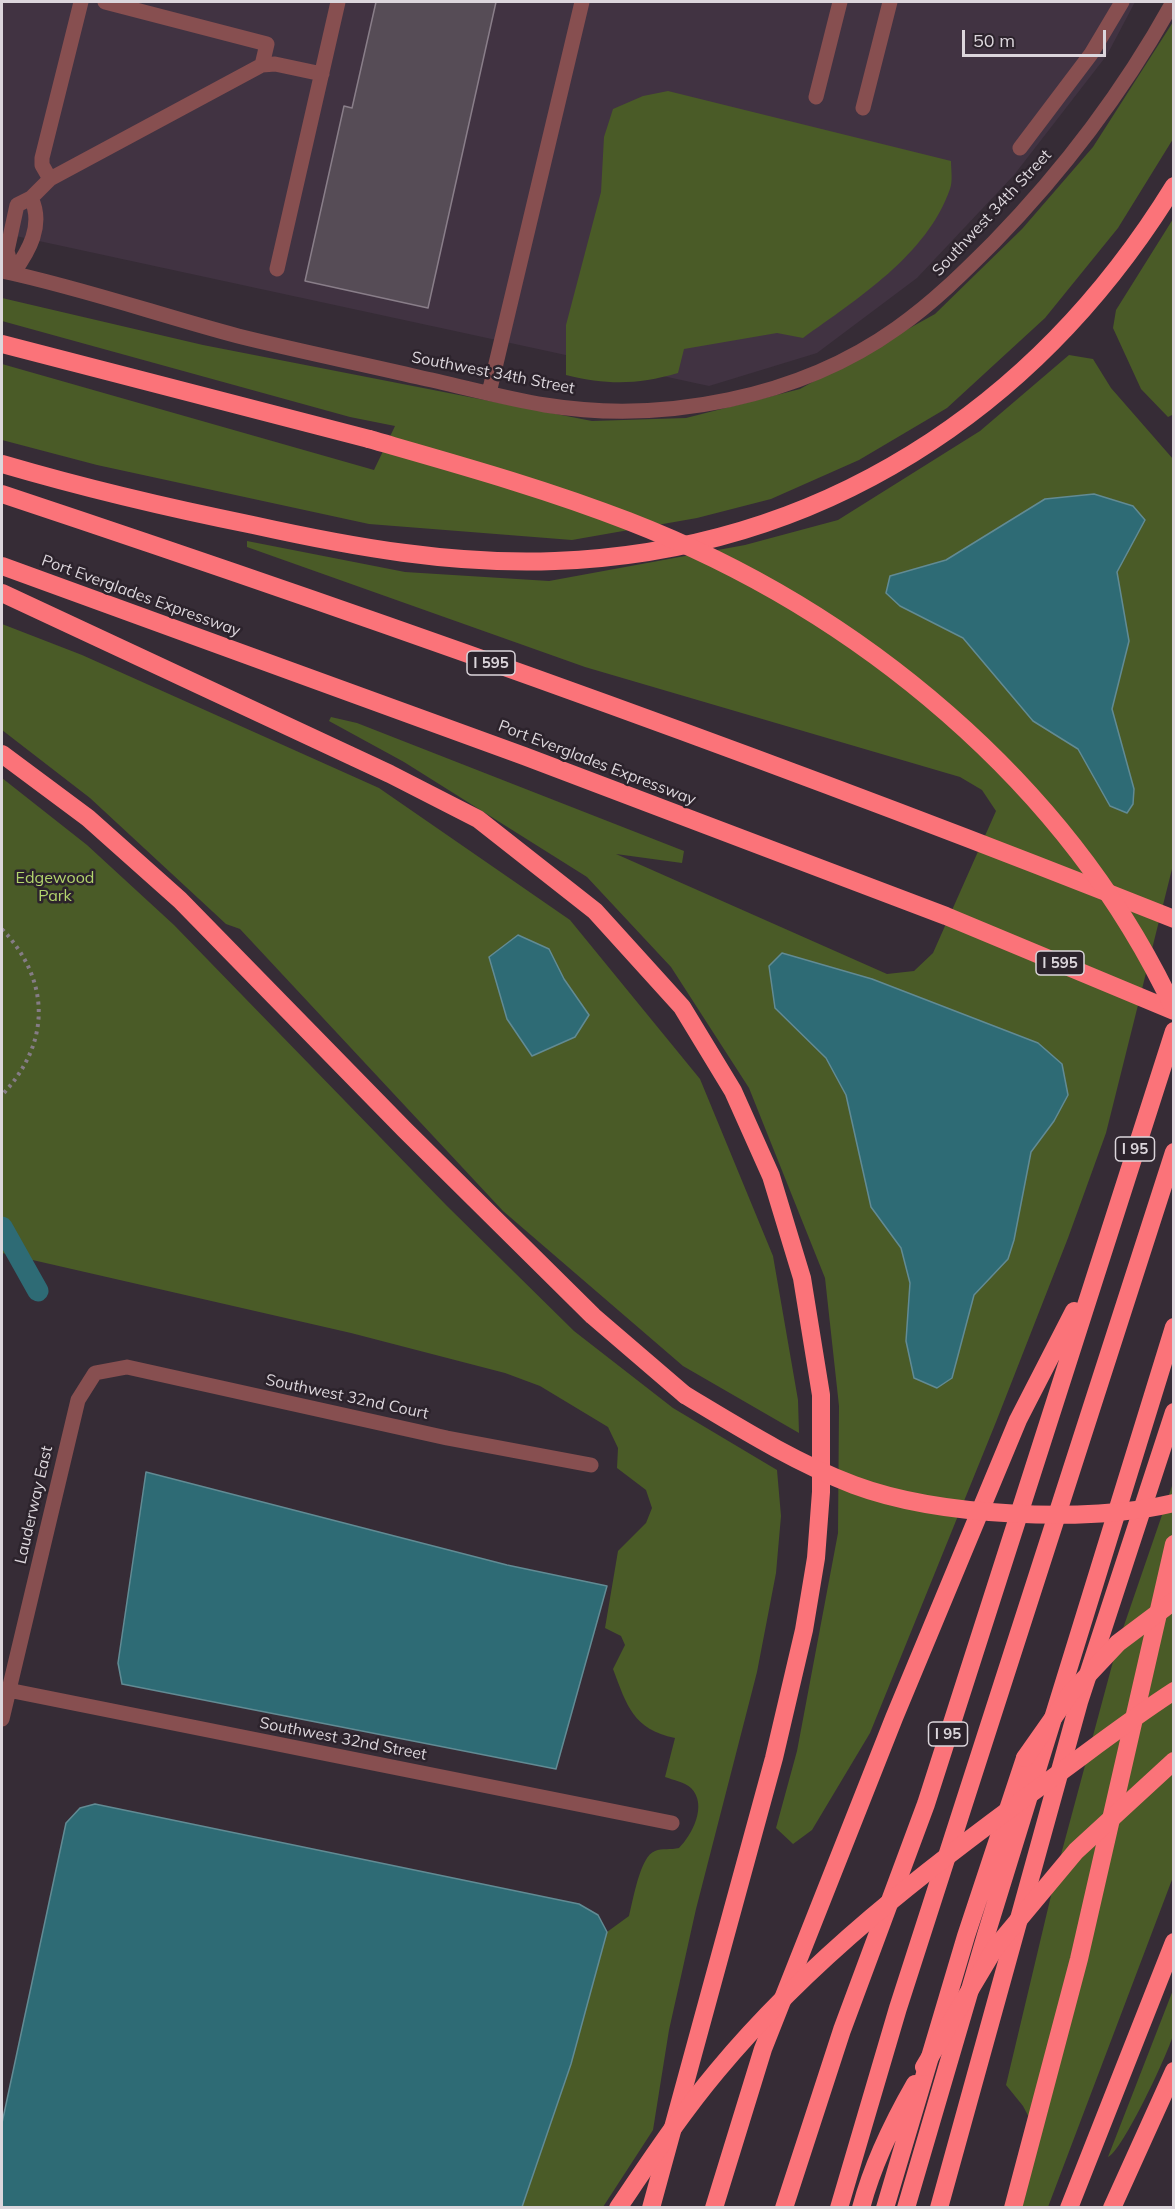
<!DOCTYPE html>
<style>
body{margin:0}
#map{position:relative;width:1175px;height:2209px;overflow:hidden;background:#362c36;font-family:Mulish,sans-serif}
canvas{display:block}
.frame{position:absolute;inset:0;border:3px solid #dcd6dc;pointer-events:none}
.scale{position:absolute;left:962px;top:30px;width:144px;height:27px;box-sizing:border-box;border:3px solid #dcd6dc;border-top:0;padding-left:8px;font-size:18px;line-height:21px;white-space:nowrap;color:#dcd6dc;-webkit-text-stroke:4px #2c232c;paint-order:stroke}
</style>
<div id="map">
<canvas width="1175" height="2209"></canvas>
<div class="frame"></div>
<div class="scale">50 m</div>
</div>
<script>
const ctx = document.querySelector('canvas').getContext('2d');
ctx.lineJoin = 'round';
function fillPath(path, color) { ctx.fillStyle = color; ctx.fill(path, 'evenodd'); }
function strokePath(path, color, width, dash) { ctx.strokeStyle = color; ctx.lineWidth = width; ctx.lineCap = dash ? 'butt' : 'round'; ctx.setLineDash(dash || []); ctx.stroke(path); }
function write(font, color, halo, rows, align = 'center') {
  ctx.font = font + ' Mulish,sans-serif'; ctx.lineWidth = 5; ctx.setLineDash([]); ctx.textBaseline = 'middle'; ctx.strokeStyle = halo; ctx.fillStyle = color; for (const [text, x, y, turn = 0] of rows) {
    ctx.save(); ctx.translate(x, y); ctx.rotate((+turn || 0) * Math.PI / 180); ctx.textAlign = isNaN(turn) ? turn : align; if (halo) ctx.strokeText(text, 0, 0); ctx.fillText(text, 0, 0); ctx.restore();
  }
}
const built = new Path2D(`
 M2,2H1135L1107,55L1014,175L917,278L817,353L709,386L2,233Z`);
const green = new Path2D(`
 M1173,22V139L1118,228L1045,318L947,408L859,460L771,499L697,518L572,540L369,524L97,465L2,440V364L374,470L395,426L350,417L2,321V298L203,345L592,421L686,418L800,389L935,314L1022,229L1093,147Z
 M668,91L951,161C951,170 953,181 950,189C927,255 857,299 803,338L777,333L684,349L678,373C637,385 607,385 566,375V325L601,192L604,137L613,109L643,96Z
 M1173,219L1174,414L1168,417L1141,389L1113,328L1116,310Z
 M1069,355L1093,359L1111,388L1173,459V865L1106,1133L1068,1238L996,1422L870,1733L812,1830L793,1844L776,1828L797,1751L838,1533L839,1406L825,1278L749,1088L671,967L587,877L404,762L329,721L331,717L357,723L684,851L682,863L616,854L887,974L914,971L933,953L996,811L982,790L960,777L585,667L247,547V541L405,572L549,581L745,545L838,520L980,431Z
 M2,624L82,655L379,788L570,920L700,1079L773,1256L798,1400L799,1433L683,1366L503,1211L240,929L226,924L90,798L2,730Z
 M2,778L87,845L174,925L447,1206L574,1331L673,1408L777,1470L781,1516L776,1573L757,1672L696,1909L669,2030L653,2130L603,2207H522L571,2064L607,1932L629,1916C633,1901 640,1856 655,1851C662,1848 671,1850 679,1848C692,1835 708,1805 691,1788C685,1782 673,1780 665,1777L675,1738C633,1729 627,1706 613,1669L625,1645L621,1636L605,1628L618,1551L646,1523L652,1508L646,1490L617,1468L618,1448L608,1427L540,1386L505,1373L351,1333L2,1253Z
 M1173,1483V1877L1048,2207H1019L1034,2127L1023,2106L1006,2085L1059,1862L1118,1643Z
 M1173,1990C1174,2004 1175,2019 1174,2032C1170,2050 1122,2152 1108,2157Z`);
const water = new Path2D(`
 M1094,494L1133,506L1145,520L1117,572L1129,641L1112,709L1134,789L1133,804L1127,813L1110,806L1078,749L1033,721L963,638L900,606L886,593L890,576L946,560L1045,499Z
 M518,935L549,949L564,979L589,1015L575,1037L532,1056L507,1019L489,957Z
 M782,953L872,979L1038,1043L1062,1064L1068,1095L1054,1121L1031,1152L1014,1240L1008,1259L974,1295L952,1378L937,1388L914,1378L906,1341L910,1283L901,1248L871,1207L846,1095L826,1058L775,1008L769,966Z
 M146,1472L507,1565L607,1586L556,1769L122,1684L118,1663Z
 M95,1804L579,1904L598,1915L607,1932L571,2064L522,2207H2V2123L66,1823L80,1808Z`);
const canal = new Path2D(`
 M2,1227L38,1291`);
const building = new Path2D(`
 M376,2H496L428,308L305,281L344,106L352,108Z`);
const path = new Path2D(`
 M2,929C51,981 51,1043 2,1095`);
const minor = new Path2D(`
 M105,2L267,44L262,65
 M816,97L840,2
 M863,108L890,2
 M1020,148L1091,54L1122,2
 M50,179L42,165V158L81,2
 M277,269L338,2
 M2,271C82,288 159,315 238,336C298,351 358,363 418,377C460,386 503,398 545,405C663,424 799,398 897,328C933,303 964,272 994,242C1064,170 1125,89 1173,2
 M13,273L7,251L17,205L31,198L50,179L262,65L275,64L322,74
 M13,273C29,251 44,225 31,198
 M489,393L582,2
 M8,1690L672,1823
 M2,1719L78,1400L95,1373L127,1367L447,1438L591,1465`);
const highway = new Path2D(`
 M2,344L369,439
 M2,464C84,488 168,508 253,525C352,547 453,565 555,561C820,551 1036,410 1174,186
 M2,494C396,625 787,765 1174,919
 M2,566L524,756L946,916L1174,1011
 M2,593L390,774L478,819L595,911L682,1007L733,1091L771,1176L802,1278L821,1395V1492L816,1558L804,1630L774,1758L651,2208
 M2,754L88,818L180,900L405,1130L593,1316L685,1395
 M714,2208L763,2049L894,1718L1018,1420L1074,1311
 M784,2208L842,2030L926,1804L1174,1031
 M839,2208L898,2008L1174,1152
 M861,2208C873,2163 892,2124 915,2084
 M885,2208L966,1936L1025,1758
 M906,2208L986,1935L1174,1327
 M939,2208L1079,1702L1174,1412
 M1013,2208L1079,1959L1174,1544
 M1069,2208L1174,1942
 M1112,2208L1174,2071`);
const highwayBridge = new Path2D(`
 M369,439C456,464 543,488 628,521C858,610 1068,783 1174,1009
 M685,1395C740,1428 794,1462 854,1485C937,1516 1087,1524 1174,1503
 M1025,1758L1070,1694L1118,1643L1174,1601
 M924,2067L995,1948L1076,1851L1174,1761
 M618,2208C650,2161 681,2114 717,2071C810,1959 927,1869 1044,1784C1087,1753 1129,1720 1174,1691`);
const shields = [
 [491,663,48],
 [1060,963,48],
 [1135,1149,39],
 [948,1734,39]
];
const shieldNames = [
 ["I 595",491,663],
 ["I 595",1060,963],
 ["I 95",1135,1149],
 ["I 95",948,1734]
];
const streetNames = [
 ["Southwest 34th Street",992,213,-47],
 ["Southwest 34th Street",493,373,11],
 ["Port Everglades Expressway",141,596,20],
 ["Port Everglades Expressway",597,763,21],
 ["Southwest 32nd Court",347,1397,12],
 ["Lauderway East",34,1505,-77],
 ["Southwest 32nd Street",343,1739,11]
];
const parkNames = [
 ["Edgewood",55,878],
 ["Park",55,896]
];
fillPath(built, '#413342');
fillPath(green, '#4a5b27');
fillPath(water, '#2e6b75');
strokePath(water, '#628b94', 1.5);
strokePath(canal, '#2e6b75', 21);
fillPath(building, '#564c56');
strokePath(building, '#897e89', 1.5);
strokePath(path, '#857c85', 4, [3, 4.5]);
strokePath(minor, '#874f50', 15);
strokePath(highway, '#fb7379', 18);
strokePath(highwayBridge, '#fb7379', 18);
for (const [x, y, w] of shields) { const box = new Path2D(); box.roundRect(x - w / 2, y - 12, w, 24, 4.5); ctx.fillStyle = '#2c232c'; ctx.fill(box); strokePath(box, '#dcd6dc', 1.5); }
write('bold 15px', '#dcd6dc', null, shieldNames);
write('16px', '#dcd6dc', '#2c232c', streetNames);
write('16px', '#b3d56d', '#2c232c', parkNames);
</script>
